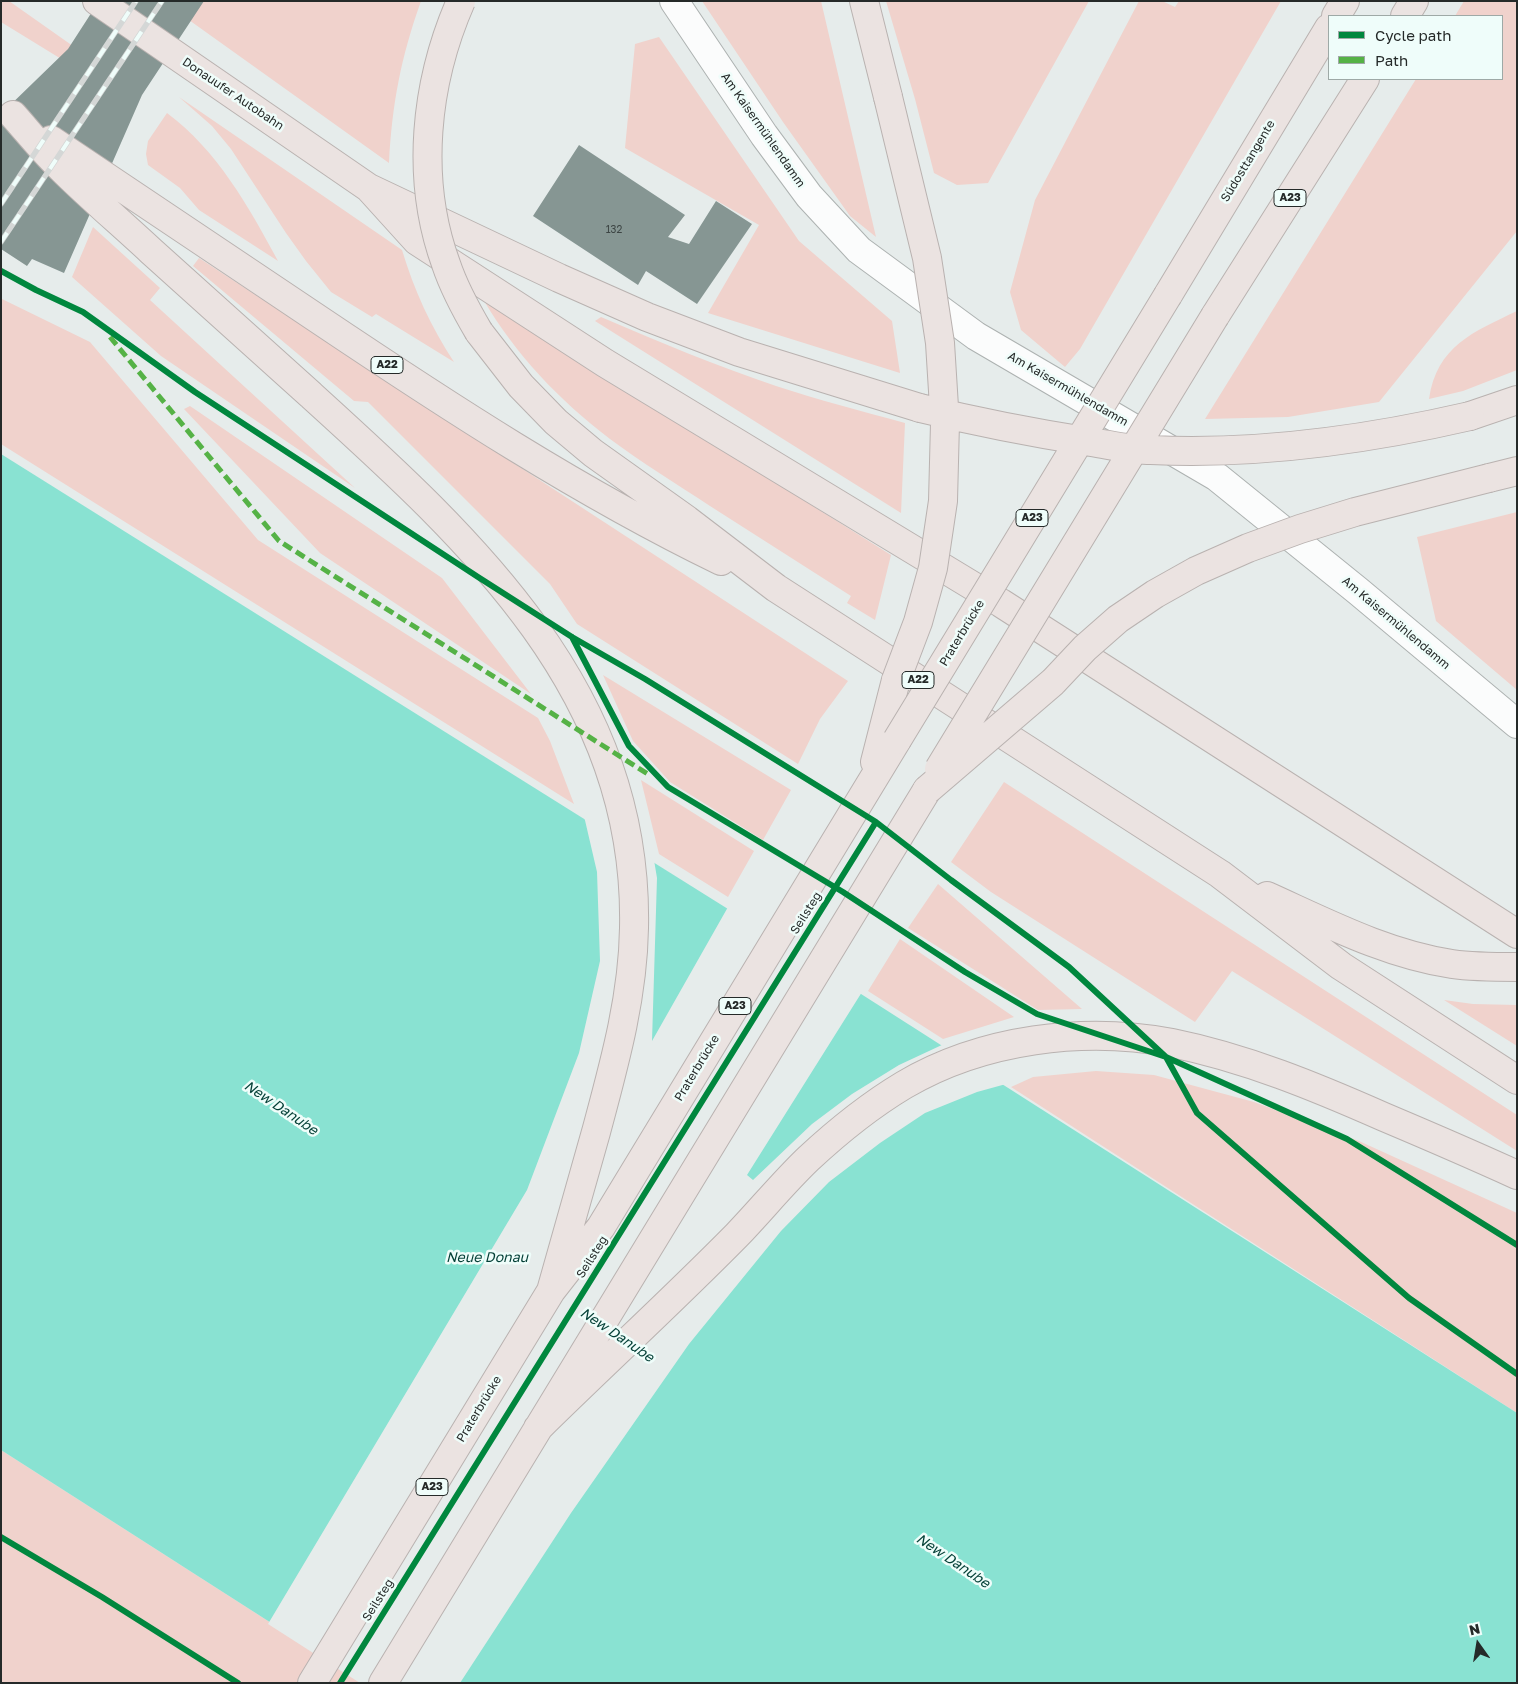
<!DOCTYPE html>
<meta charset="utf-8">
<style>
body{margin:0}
#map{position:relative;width:1518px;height:1684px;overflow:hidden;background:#e6eceb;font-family:"Golos Text",sans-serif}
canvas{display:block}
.frame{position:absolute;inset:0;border:2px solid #252a29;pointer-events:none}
.legend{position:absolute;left:1328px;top:15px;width:175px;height:65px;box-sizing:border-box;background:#effdfa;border:1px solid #9ea9a6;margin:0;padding:6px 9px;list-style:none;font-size:15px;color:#252a29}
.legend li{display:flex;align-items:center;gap:10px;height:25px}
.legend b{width:25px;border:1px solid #9ea9a6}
.north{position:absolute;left:1453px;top:1619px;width:50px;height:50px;-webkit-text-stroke:4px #effdfa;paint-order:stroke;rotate:347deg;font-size:14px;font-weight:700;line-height:20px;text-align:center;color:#252a29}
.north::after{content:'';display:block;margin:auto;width:18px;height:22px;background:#252a29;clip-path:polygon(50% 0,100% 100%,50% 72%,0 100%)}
</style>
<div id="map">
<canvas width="1518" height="1684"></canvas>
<div class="frame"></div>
<ul class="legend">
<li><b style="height:6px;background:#00873e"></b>Cycle path</li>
<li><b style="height:6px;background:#55b246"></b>Path</li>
</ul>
<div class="north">N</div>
</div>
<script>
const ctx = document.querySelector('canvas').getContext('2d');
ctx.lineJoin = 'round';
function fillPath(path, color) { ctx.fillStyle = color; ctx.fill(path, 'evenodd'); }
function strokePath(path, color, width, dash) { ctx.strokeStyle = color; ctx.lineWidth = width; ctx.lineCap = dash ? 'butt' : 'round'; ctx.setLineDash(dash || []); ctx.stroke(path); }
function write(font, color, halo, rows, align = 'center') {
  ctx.font = font + ' "Golos Text",sans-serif'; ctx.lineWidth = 5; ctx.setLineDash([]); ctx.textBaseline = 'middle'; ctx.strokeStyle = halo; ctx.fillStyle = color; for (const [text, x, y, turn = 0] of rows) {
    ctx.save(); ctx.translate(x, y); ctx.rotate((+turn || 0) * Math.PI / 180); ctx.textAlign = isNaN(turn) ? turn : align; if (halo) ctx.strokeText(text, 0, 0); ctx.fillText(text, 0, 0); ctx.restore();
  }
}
const green = new Path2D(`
 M1,1H9L80,51L71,65L1,22Z
 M181,1H421C401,57 392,104 389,163L175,10Z
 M702,1H821L876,237L850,216L783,122Z
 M886,1H1089L988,183L957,185L934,173L915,99Z
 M1139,1H1162L1175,7L1179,1H1281L1080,349L1065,367L1021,330L1010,292L1035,200Z
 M1464,1H1517V231L1379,402L1288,417L1205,419L1416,79H1502V16H1455Z
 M659,37L799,241L892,321L900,373L708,313L759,225L625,148L635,44Z
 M179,97L402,250C414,290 431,327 454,362L376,314L372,317L331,292L306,261L286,233L231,149L212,126Z
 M167,113C217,150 249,207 278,261L199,210L180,188L148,165L146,154L148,141Z
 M93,227L160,288L150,300L355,488L161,356L72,277Z
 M199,258L848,681L820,719L798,764L577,624L550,584L368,402L354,401L193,266Z
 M2,299L90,342L258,540L538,718L550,741L574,804L1,444Z
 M483,299L891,555L875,620L847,603L851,596C804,566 757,536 710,506C677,484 642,463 610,439C559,400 515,354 483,299Z
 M1517,311V370L1463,391L1429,399C1437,346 1473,332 1517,311Z
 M601,317C659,342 717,366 776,386C818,400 862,411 905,423L901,513L595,321Z
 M190,406L442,578L531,694L320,553L184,409Z
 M1517,512V690L1436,621L1417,537Z
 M603,675L791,790L763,840L670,782L633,741Z
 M641,780L754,851L728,897L659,854Z
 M1004,782L1517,1115V1151L1232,971L1195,1022L991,892L951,862Z
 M938,884L1082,1009L1038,1010L908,928Z
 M900,939L1014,1017L943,1039L868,991Z
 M1444,1000L1473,1004L1517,1005V1046Z
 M1096,1071L1154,1075L1254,1102L1359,1141L1517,1213V1413L1011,1087L1033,1077Z
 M1,1450L365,1683H1Z`);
const water = new Path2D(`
 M1,454L728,909L1517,1413V1683H365L1,1450Z`);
const pier = new Path2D(`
 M584,816L654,860L657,878L652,1041L728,907L862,992L747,1175L753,1180L812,1124L852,1094L899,1065L944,1044L1006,1084L977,1092L925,1113L880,1143L829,1182L781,1231L689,1344L571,1513L460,1683H360L268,1624L527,1190L579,1053L600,961L597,872Z`);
const building = new Path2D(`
 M99,1H204L142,95L64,273L32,259L27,266L1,249V114L68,49Z
 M579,145L685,215L668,237L689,244L716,201L752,224L697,304L646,271L638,285L533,216Z`);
const secondary = new Path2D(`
 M674,1L764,135L809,196L859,250L976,336L1217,477L1358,591L1517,724`);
const highway = new Path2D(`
 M97,1L369,188L559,278L647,317L739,352L920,408
 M864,1L888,97
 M1336,16L1345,1
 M1405,16L1414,1
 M13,115C29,133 44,152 61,168C90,197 121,223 151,251C205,299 258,347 311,395C472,541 639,692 634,928C633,998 614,1065 596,1132C581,1185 566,1238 551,1291
 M51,140C139,199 227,258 315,317C446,405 579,492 721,561
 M369,188L417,241L605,363L1001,603L1517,934
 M1168,295L1329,28
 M1215,316L1365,79
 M479,332L521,386L556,422L593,453L687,520L776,588L1220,874L1341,966L1517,1080
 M1470,416L1517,400
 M1489,478L1517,471
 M875,762L896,680
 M1267,896C1327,923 1386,954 1452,964C1473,967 1495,967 1517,967
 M538,1428C604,1363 672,1301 737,1235C761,1210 783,1183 808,1159C837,1132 869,1106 904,1085C982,1039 1084,1026 1172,1043C1246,1058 1316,1087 1384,1117C1429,1136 1473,1155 1517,1175
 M312,1683L551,1291L601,1227L897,740
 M383,1683L927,790`);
const rail = new Path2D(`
 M1,204L136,1
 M1,242L162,1`);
const highwayBridge = new Path2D(`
 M461,1C425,83 415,179 446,264C454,288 466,310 479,332
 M888,97L927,258L940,343L945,423L943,501L933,568L918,622L896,680
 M920,408C977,422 1034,433 1091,442C1111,445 1131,450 1151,450C1258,455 1366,440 1470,416
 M897,740L1168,295
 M939,769L1215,316
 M927,790L1053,682L1085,648L1118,619L1155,594L1196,571L1248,548L1300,529L1355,512L1489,478`);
const quiet = new Path2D(`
 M110,337L279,541L651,776`);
const cycleway = new Path2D(`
 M1,271L36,290L83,312L195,392L478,577L572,637L645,679L876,822L951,880L1069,967L1166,1057L1197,1113L1409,1298L1517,1374
 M572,637L629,746L668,787L843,892L965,972L1037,1014L1166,1057L1347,1139L1517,1245
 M1,1537L102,1597L238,1683
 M340,1683L876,822`);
const numberNames = [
 ["132",614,230]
];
const shields = [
 [1290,198,32],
 [387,365,32],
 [1032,518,32],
 [918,680,32],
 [735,1006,32],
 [432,1487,32]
];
const shieldNames = [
 ["A23",1290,198],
 ["A22",387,365],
 ["A23",1032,518],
 ["A22",918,680],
 ["A23",735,1006],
 ["A23",432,1487]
];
const streetNames = [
 ["Donauufer Autobahn",233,94,34],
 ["Am Kaisermühlendamm",763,130,55],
 ["Südosttangente",1248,161,-59],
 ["Am Kaisermühlendamm",1068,389,30],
 ["Am Kaisermühlendamm",1396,623,40],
 ["Praterbrücke",962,633,-59],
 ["Seilsteg",806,913,-58],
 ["Praterbrücke",697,1068,-59],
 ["Seilsteg",592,1257,-58],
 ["Praterbrücke",479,1409,-59],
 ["Seilsteg",378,1600,-58]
];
const waterNames = [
 ["New Danube",281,1108,34],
 ["Neue Donau",487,1258],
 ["New Danube",617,1335,34],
 ["New Danube",953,1561,34]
];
fillPath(green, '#f0d2cc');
fillPath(water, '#89e2d2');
fillPath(pier, '#e6eceb');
fillPath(building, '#869693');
strokePath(secondary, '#adb2b1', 30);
strokePath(highway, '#b9b2b0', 30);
strokePath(secondary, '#fbfcfc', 28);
strokePath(highway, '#ebe3e1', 28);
strokePath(rail, '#d4d7d6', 5.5);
strokePath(rail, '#effdfa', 4, [11]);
strokePath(highwayBridge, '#b9b2b0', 30, []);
strokePath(highwayBridge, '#ebe3e1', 28);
strokePath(quiet, '#55b246', 5, [10, 5]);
strokePath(cycleway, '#00873e', 6);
write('10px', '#3d4544', null, numberNames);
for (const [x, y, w] of shields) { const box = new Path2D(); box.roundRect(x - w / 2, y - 8.5, w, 17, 4); ctx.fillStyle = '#effdfa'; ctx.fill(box); strokePath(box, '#252a29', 1); }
write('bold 11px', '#252a29', null, shieldNames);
write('12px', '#252a29', '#effdfa', streetNames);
write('italic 14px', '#033f36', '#effdfa', waterNames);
</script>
